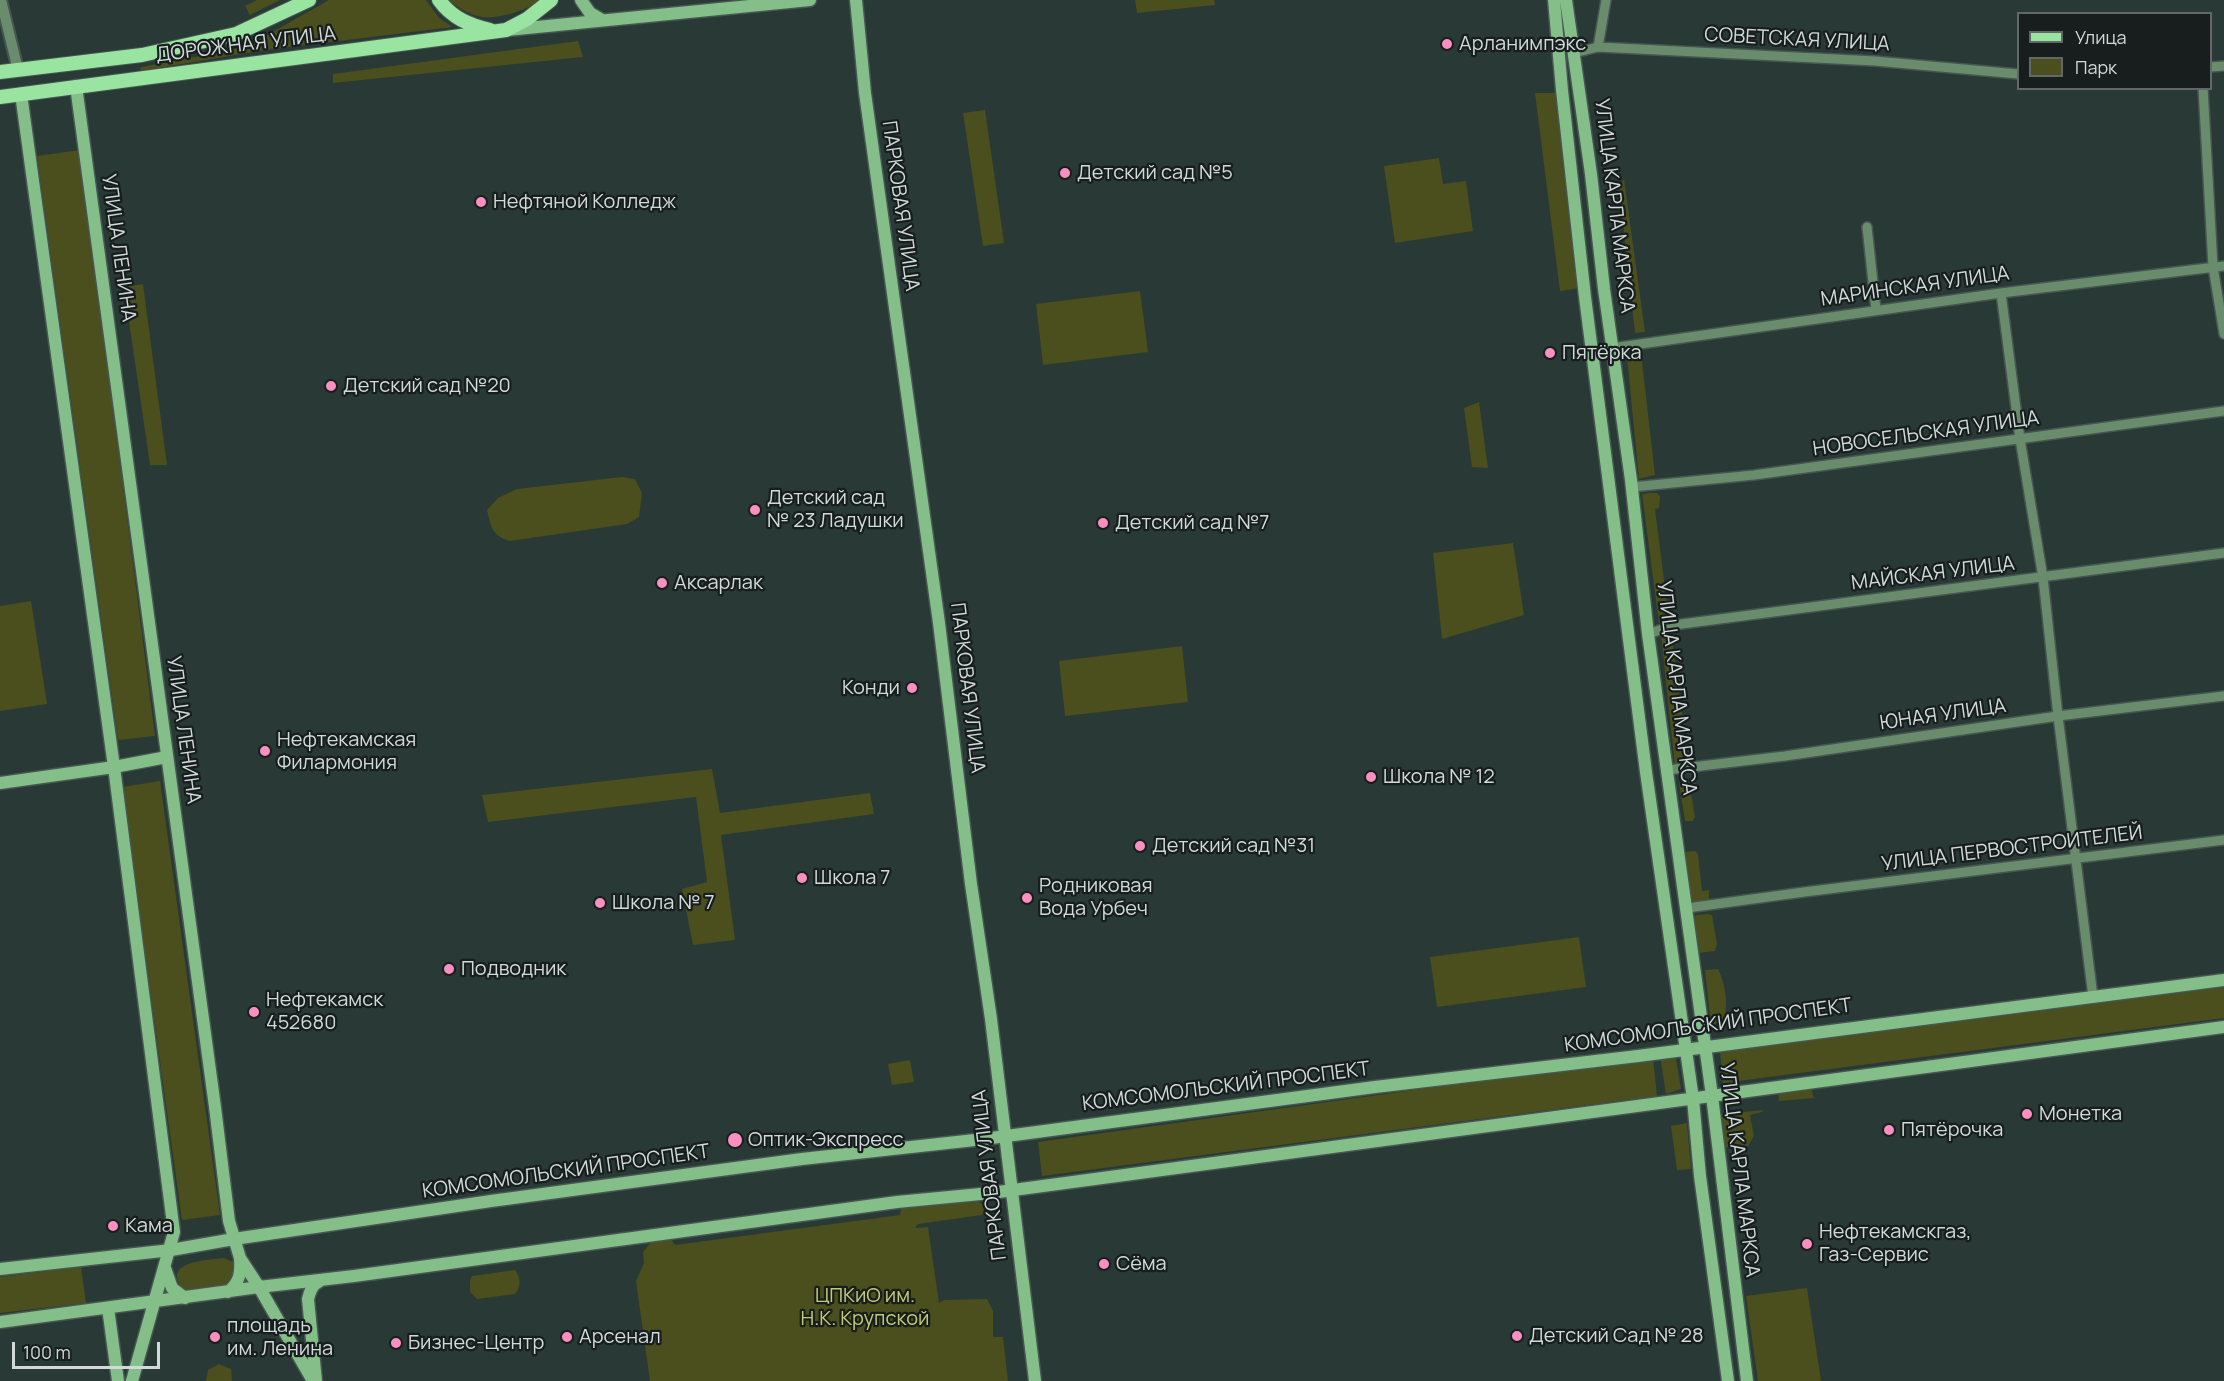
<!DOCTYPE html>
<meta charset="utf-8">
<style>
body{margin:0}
#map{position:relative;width:2224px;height:1381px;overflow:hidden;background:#293935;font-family:Manrope,sans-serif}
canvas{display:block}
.legend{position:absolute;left:2017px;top:12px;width:195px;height:78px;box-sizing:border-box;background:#171e1d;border:2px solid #616968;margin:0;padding:8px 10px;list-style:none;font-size:18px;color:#d1dad8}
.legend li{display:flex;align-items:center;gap:12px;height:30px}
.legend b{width:30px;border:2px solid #616968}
.scale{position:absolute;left:12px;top:1342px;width:148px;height:27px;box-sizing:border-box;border:3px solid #d1dad8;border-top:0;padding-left:8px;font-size:18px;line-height:21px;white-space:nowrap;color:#d1dad8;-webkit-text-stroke:4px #171e1d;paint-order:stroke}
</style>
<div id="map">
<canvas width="2224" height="1381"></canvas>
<ul class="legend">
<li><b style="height:8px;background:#98e4a0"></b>Улица</li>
<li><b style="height:16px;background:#4b4e1d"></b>Парк</li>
</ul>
<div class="scale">100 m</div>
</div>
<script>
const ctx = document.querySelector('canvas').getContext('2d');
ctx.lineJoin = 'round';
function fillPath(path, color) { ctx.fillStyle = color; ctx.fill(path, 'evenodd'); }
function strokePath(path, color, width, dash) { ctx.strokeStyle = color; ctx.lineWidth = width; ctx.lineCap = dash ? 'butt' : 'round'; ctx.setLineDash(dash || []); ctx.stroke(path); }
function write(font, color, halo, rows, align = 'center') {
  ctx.font = font + ' Manrope,sans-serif'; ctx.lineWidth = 4.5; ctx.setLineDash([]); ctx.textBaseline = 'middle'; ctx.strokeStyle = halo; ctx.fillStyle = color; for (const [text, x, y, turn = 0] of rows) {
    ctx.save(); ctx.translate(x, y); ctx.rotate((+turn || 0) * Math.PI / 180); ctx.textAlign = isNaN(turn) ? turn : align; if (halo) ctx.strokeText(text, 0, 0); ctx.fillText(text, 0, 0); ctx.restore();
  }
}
const green = new Path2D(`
 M257,0H280L250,15L245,6Z
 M329,0H426L439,18L453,27L265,50L141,71L140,69L141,67L232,50L253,43Z
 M448,0H541C527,10 501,19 482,17C470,15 457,7 448,0Z
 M1135,0H1214L1215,5L1137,13Z
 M578,41L583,57L333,83V74Z
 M1535,93H1556L1580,288L1560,291Z
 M985,110L1004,243L983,246L963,113Z
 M80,150L155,736L118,740L37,156Z
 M1439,158L1443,184L1466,181L1473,231L1395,243L1384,166Z
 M1624,179L1645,332L1635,333L1619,186Z
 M143,284L167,465H150L124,287Z
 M1140,291L1148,352L1043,365L1036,304Z
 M1641,353L1655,475L1639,479L1627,357Z
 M1479,402L1488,468L1472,467L1464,408Z
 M622,477L635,479L642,493L639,517L627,524L510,541C492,536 491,527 487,510L498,498L517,489Z
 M1651,493H1657L1660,496L1659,508L1655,509L1669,620L1659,623L1642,494Z
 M1513,543L1524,615L1442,639L1433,553Z
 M31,601L47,704L0,711V606Z
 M1671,633L1689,764L1675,766L1661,634Z
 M1182,646L1188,702L1065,716L1059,661Z
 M712,769L720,813L870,793L874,814L721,835L735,940L693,945L682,889L707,882L696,797L488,822L482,795Z
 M160,781L220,1215L182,1220L122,787Z
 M1693,781L1696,784L1697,790L1691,793L1695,817L1693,821H1685L1679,783Z
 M1695,851L1698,854L1702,891L1709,890V899L1692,902L1685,852Z
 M1708,914L1712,915L1717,944L1715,951L1699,953L1694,919L1696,915Z
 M1579,937L1586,987L1437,1007L1430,957Z
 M1718,969C1725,983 1730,1008 1722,1022L1711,1025L1705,970Z
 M2224,987V1018L1723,1083L1720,1052Z
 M1660,1056L1676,1059L1681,1089L1666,1094Z
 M1653,1057L1657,1096L1042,1176L1038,1142Z
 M910,1060L914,1082L892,1085L888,1064Z
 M1811,1088L1814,1098L1779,1101L1778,1092Z
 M1764,1110L1762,1112L1750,1115L1754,1136L1748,1146L1737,1150L1725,1147L1721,1114Z
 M1687,1123L1691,1169L1677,1170L1671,1126Z
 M977,1201L987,1207L982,1215L918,1224L915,1228L928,1227L939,1303L944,1300L987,1299L993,1311V1337H1003L1008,1381H650L636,1281L644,1263L643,1252L652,1241L671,1239L675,1245L900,1215L901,1208Z
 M224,1258L233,1262L236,1266L232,1287L186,1292C157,1262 206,1260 224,1258Z
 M81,1267L86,1303L0,1313V1277Z
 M515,1270C521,1277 521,1287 515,1294L477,1299L470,1292V1280L472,1276Z
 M1807,1288L1821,1381H1758L1746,1296Z
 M219,1364L231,1369L232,1381H206L208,1370Z`);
const minor = new Path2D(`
 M1598,47L1606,0
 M1574,53L1598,47L1875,61L2018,74
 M2210,67L2224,66
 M2203,88L2213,267L2224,334
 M1867,227L1876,310
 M2001,293L2020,439L2043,578L2058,716L2093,997
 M1612,348L2001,293L2224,266
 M1632,487L1754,475L2224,411
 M1648,634L1674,625L2224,553
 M1667,770L1785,756L2058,716L2224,696
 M1687,908L1804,892L2224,840`);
const tertiary = new Path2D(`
 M1,0L18,70`);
const secondary = new Path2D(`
 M581,0L590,13L602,20
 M856,0L865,93L939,623L971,884L991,1019L1035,1381
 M1554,0L1562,90L1585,297L1646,772L1693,1099L1700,1176L1728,1381
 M1566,0L1591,174L1604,289L1631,480L1648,634L1712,1096L1747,1381
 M507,30L810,0
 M76,86L215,1107L229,1221L240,1258L259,1287L313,1381
 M21,94L114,767L174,1232L132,1381
 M0,783L114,767L167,757
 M165,1268L172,1288L185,1298
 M0,1269L171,1250L234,1239L491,1201L802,1159L984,1139L1375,1087L1638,1056L2224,980
 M228,1292C240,1282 241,1273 240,1259
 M108,1308L118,1381
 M0,1322L259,1287L354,1276L897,1202L991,1193L2224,1027
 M316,1381L308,1299C310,1291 312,1285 320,1281`);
const primary = new Path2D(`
 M439,0C452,18 469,25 490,30
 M0,72L142,55L236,34L309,0
 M0,97L506,30L527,19L551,0`);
const markers = [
 [1447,44,6,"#fc8fc2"],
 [1065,173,6,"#fc8fc2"],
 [481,202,6,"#fc8fc2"],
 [1550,353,6,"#fc8fc2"],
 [331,386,6,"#fc8fc2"],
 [755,510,6,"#fc8fc2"],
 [1103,523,6,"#fc8fc2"],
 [662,583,6,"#fc8fc2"],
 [912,688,6,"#fc8fc2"],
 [265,751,6,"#fc8fc2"],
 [1371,777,6,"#fc8fc2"],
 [1140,846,6,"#fc8fc2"],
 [802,878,6,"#fc8fc2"],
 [1027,898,6,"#fc8fc2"],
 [600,903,6,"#fc8fc2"],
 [449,969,6,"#fc8fc2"],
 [254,1012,6,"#fc8fc2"],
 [2027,1114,6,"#fc8fc2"],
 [1889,1130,6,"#fc8fc2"],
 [735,1140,8,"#fc8fc2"],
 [113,1226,6,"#fc8fc2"],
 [1807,1244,6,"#fc8fc2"],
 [1104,1264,6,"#fc8fc2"],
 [1517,1336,6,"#fc8fc2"],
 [215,1337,6,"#fc8fc2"],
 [567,1337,6,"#fc8fc2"],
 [396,1343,6,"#fc8fc2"]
];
const streetNames = [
 ["СОВЕТСКАЯ УЛИЦА",1797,40,3],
 ["ДОРОЖНАЯ УЛИЦА",246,45,-7],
 ["ПАРКОВАЯ УЛИЦА",900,206,82],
 ["УЛИЦА КАРЛА МАРКСА",1614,206,83],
 ["УЛИЦА ЛЕНИНА",118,248,82],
 ["МАРИНСКАЯ УЛИЦА",1915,287,-8],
 ["НОВОСЕЛЬСКАЯ УЛИЦА",1926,434,-8],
 ["МАЙСКАЯ УЛИЦА",1933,574,-7],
 ["ПАРКОВАЯ УЛИЦА",967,688,83],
 ["УЛИЦА КАРЛА МАРКСА",1676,688,83],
 ["ЮНАЯ УЛИЦА",1943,715,-8],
 ["УЛИЦА ЛЕНИНА",183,730,82],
 ["УЛИЦА ПЕРВОСТРОИТЕЛЕЙ",2012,849,-7],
 ["КОМСОМОЛЬСКИЙ ПРОСПЕКТ",1708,1026,-8],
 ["КОМСОМОЛЬСКИЙ ПРОСПЕКТ",1226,1087,-7],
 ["УЛИЦА КАРЛА МАРКСА",1739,1170,83],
 ["КОМСОМОЛЬСКИЙ ПРОСПЕКТ",566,1172,-8],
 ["ПАРКОВАЯ УЛИЦА",990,1175,-97]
];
const poiNames = [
 ["Арланимпэкс",1459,44],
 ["Детский сад №5",1077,173],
 ["Нефтяной Колледж",493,202],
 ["Пятёрка",1562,353],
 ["Детский сад №20",343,386],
 ["Детский сад",767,498],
 ["№ 23 Ладушки",767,521],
 ["Детский сад №7",1115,523],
 ["Аксарлак",674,583],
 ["Конди",900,688,"right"],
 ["Нефтекамская",277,740],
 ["Филармония",277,763],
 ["Школа № 12",1383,777],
 ["Детский сад №31",1152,846],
 ["Школа 7",814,878],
 ["Родниковая",1039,886],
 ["Вода Урбеч",1039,909],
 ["Школа № 7",612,903],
 ["Подводник",461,969],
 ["Нефтекамск",266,1000],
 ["452680",266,1023],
 ["Монетка",2039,1114],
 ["Пятёрочка",1901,1130],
 ["Оптик-Экспресс",748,1140],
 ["Кама",125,1226],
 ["Нефтекамскгаз,",1819,1232],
 ["Газ-Сервис",1819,1255],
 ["Сёма",1116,1264],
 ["площадь",227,1326],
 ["им. Ленина",227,1349],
 ["Детский Сад № 28",1529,1336],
 ["Арсенал",579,1337],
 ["Бизнес-Центр",408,1343]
];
const parkNames = [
 ["ЦПКиО им.",865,1296],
 ["Н.К. Крупской",865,1319]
];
fillPath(green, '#4b4e1d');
strokePath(minor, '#475652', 12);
strokePath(tertiary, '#475652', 14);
strokePath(secondary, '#475652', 15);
strokePath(primary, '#475652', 16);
strokePath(minor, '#698d6c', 9);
strokePath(tertiary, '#698d6c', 10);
strokePath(secondary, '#84be89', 12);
strokePath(primary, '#98e4a0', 14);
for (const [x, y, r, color] of markers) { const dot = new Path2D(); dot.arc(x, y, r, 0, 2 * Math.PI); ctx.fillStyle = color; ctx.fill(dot); strokePath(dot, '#171e1d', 2); }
write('20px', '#d1dad8', '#171e1d', streetNames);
write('20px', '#d1dad8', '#171e1d', poiNames, 'left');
write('20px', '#c3ca72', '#171e1d', parkNames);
</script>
